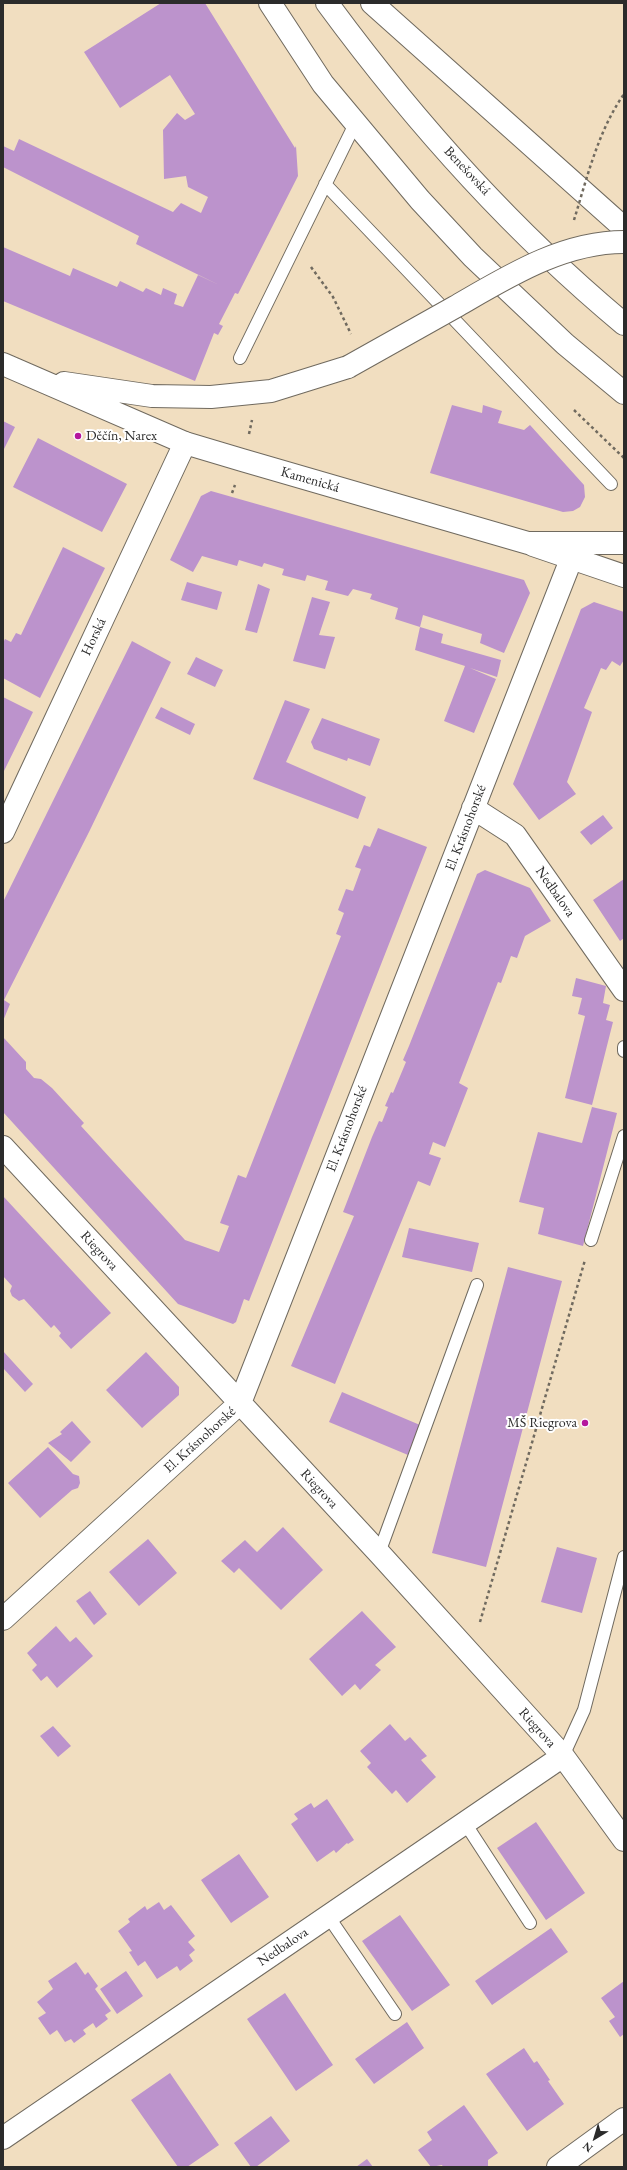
<!DOCTYPE html>
<meta charset="utf-8">
<style>
body{margin:0}
#map{position:relative;width:627px;height:2170px;overflow:hidden;background:#f1dec0;font-family:"EB Garamond",serif}
canvas{display:block}
.frame{position:absolute;inset:0;border:4px solid #2b2b2b;pointer-events:none}
.north{position:absolute;left:575px;top:2118px;width:40px;height:40px;-webkit-text-stroke:3px #fff;paint-order:stroke;rotate:218deg;font-size:11px;font-weight:700;line-height:16px;text-align:center;color:#2b2b2b}
.north::after{content:'';display:block;margin:auto;width:14px;height:18px;background:#2b2b2b;clip-path:polygon(50% 0,100% 100%,50% 72%,0 100%)}
</style>
<div id="map">
<canvas width="627" height="2170"></canvas>
<div class="frame"></div>
<div class="north">N</div>
</div>
<script>
const ctx = document.querySelector('canvas').getContext('2d');
ctx.lineJoin = 'round';
function fillPath(path, color) { ctx.fillStyle = color; ctx.fill(path, 'evenodd'); }
function strokePath(path, color, width, dash) { ctx.strokeStyle = color; ctx.lineWidth = width; ctx.lineCap = dash ? 'butt' : 'round'; ctx.setLineDash(dash || []); ctx.stroke(path); }
function write(font, color, halo, rows, align = 'center') {
  ctx.font = font + ' "EB Garamond",serif'; ctx.lineWidth = 4; ctx.setLineDash([]); ctx.textBaseline = 'middle'; ctx.strokeStyle = halo; ctx.fillStyle = color; for (const [text, x, y, turn = 0] of rows) {
    ctx.save(); ctx.translate(x, y); ctx.rotate((+turn || 0) * Math.PI / 180); ctx.textAlign = isNaN(turn) ? turn : align; if (halo) ctx.strokeText(text, 0, 0); ctx.fillText(text, 0, 0); ctx.restore();
  }
}
const building = new Path2D(`
 M161,3H205L295,148L296,146L298,176L238,294L235,293L219,324L223,326L218,335L214,333L195,381L3,301V247L70,276L73,268L117,287L120,281L143,292L146,288L161,295L163,288L177,294L174,304L183,307L198,275L219,285L136,244L139,236L3,167V146L14,151L19,139L173,212L181,203L201,213L208,197L188,187L186,176L164,179L163,130L177,113L185,120L195,114L170,75L120,108L84,52Z
 M452,405L482,413L483,405L502,411L498,423L524,430L530,425L584,485L585,497L580,507L573,511L563,512L430,473Z
 M3,421L15,427L3,451Z
 M38,438L127,484L102,532L13,487Z
 M211,491L524,580L530,593L504,653L480,643L482,634L423,615L420,627L395,619L398,608L370,599L372,594L353,589L348,596L325,590L328,581L307,575L305,581L282,575L284,569L264,563L262,567L239,560L237,566L202,556L193,572L170,560L201,496Z
 M63,547L105,568L40,698L3,678V643L5,639L11,642L16,633L21,635Z
 M187,582L222,592L217,610L181,600Z
 M258,584L270,589L257,633L245,630Z
 M312,597L330,602L319,635L335,637L325,669L293,661Z
 M594,602L624,612V660L620,666L612,661L606,670L601,668L584,708L592,712L567,782L576,794L539,820L513,784L581,609Z
 M420,627L443,634L441,643L501,660L497,677L470,668L496,679L474,733L444,721L465,666L415,650Z
 M132,641L171,662L89,832L4,1000L10,1004L3,1021V902Z
 M196,657L223,670L215,687L187,674Z
 M3,697L33,712L3,773Z
 M285,700L310,709L286,762L366,797L358,819L253,779Z
 M161,707L195,724L190,735L155,718Z
 M322,718L380,739L370,766L348,758L347,761L314,749L311,742Z
 M603,815L613,828L591,845L580,832Z
 M378,828L427,847L249,1301L244,1299L236,1322L233,1324L178,1304L3,1112V1037L26,1062V1069L34,1078L41,1079L52,1088L84,1123L81,1126L185,1240L219,1252L229,1226L220,1223L238,1175L246,1178L341,936L336,934L344,913L338,910L346,889L353,891L361,869L355,867L364,845L370,847Z
 M485,870L530,888L551,921L525,936L517,958L511,956L501,983L498,982L459,1083L468,1088L445,1147L433,1142L429,1154L441,1158L430,1186L418,1181L335,1384L291,1366L354,1216L343,1212L372,1137L379,1121L382,1122L388,1107L385,1106L391,1092L393,1093L406,1062L403,1060L409,1046L477,874Z
 M624,879V938L620,941L593,900Z
 M576,978L606,986L603,1003L610,1005L606,1020L613,1022L592,1105L565,1098L585,1016L578,1014L582,998L572,996Z
 M592,1107L617,1113L583,1246L538,1234L544,1208L519,1202L538,1132L582,1143Z
 M3,1196L111,1313L71,1349L59,1336L61,1333L54,1325L51,1328L24,1299L19,1301L12,1296L10,1291L12,1286L3,1276Z
 M409,1228L479,1243L472,1272L402,1257Z
 M508,1267L562,1281L486,1567L432,1553Z
 M3,1351L33,1384L25,1392L3,1368Z
 M146,1352L179,1387V1395L142,1428L106,1390Z
 M342,1392L420,1425L408,1455L329,1422Z
 M72,1421L91,1442L71,1462L48,1443L62,1434L60,1432Z
 M48,1447L73,1474L79,1476L80,1483L78,1488L72,1490L40,1518L8,1483Z
 M283,1527L323,1570L281,1610L239,1568L234,1573L221,1561L245,1540L257,1552Z
 M148,1539L177,1573L139,1606L109,1572Z
 M557,1547L597,1558L582,1613L541,1602Z
 M90,1591L107,1614L94,1625L76,1601Z
 M362,1611L396,1647L375,1665L381,1670L360,1690L355,1684L342,1696L309,1659Z
 M56,1626L70,1642L76,1637L93,1656L57,1688L47,1676L41,1681L32,1670L37,1665L27,1653Z
 M390,1724L405,1741L410,1737L427,1756L421,1760L436,1777L407,1803L396,1790L392,1794L367,1767L371,1763L360,1751Z
 M53,1726L71,1746L58,1757L40,1736Z
 M327,1799L354,1840L348,1844L347,1843L336,1853L334,1850L317,1862L291,1824L298,1819L294,1814L311,1803L314,1808Z
 M536,1822L585,1893L546,1920L497,1848Z
 M239,1854L269,1897L231,1923L201,1880Z
 M159,1902L164,1910L171,1905L195,1936L188,1942L195,1950L189,1955L193,1961L180,1971L177,1966L157,1979L145,1961L138,1966L129,1952L132,1951L118,1931L130,1922L128,1919L145,1906L147,1910Z
 M400,1915L450,1985L412,2011L362,1941Z
 M551,1928L568,1952L492,2005L475,1981Z
 M76,1962L85,1975L88,1972L98,1986L95,1989L111,2011L105,2015L108,2019L96,2028L93,2023L83,2030L86,2034L74,2043L71,2039L65,2042L57,2030L50,2035L38,2018L46,2013L37,2002L53,1989L48,1981Z
 M126,1971L143,1996L117,2014L100,1989Z
 M624,1981V2034L620,2037L609,2021L615,2017L601,1998Z
 M285,1993L333,2065L296,2091L247,2019Z
 M407,2022L424,2048L374,2084L355,2059Z
 M524,2048L534,2063L537,2061L550,2080L548,2081L564,2104L527,2131L486,2074Z
 M170,2073L219,2145L187,2167H178L131,2100Z
 M464,2105L498,2153L488,2160V2167H443L442,2165L431,2167L418,2150L432,2140L427,2132Z
 M271,2116L290,2141L256,2167H251L234,2143Z
 M367,2159L373,2167H356Z`);
const path = new Path2D(`
 M311,267L333,297L351,334
 M574,410L624,458
 M249,434L252,420
 M232,493L235,485
 M480,1622L585,1260`);
const service = new Path2D(`
 M325,184L611,484
 M240,358L355,124
 M624,1047V1051
 M591,1240L624,1136
 M379,1553L477,1285
 M563,1756L584,1710L624,1557
 M465,1823L530,1923
 M328,1916L395,2014`);
const minor = new Path2D(`
 M473,808L515,835L624,990
 M3,832L185,443
 M3,1147L379,1553L563,1756L624,1840
 M3,1619L240,1403L572,557
 M3,2138L563,1756
 M558,2167L624,2119`);
const tertiary = new Path2D(`
 M372,3L624,228
 M533,545L624,576`);
const secondary = new Path2D(`
 M270,3L323,84L420,200L473,257L565,344L624,393
 M327,3C413,120 512,231 624,324`);
const primary = new Path2D(`
 M3,364L185,443L242,460L528,543H624
 M64,383L152,396L211,397L271,391L348,367`);
const pathBridge = new Path2D(`
 M574,220C587,178 598,131 624,94`);
const primaryBridge = new Path2D(`
 M348,367C384,347 420,327 455,307C507,277 562,242 624,242`);
const markers = [
 [78,436,4,"#b5179e"],
 [585,1423,4,"#b5179e"]
];
const streetNames = [
 ["Benešovská",467,171,47],
 ["Kamenická",310,480,16],
 ["Horská",94,637,-65],
 ["El. Krásnohorské",466,828,-69],
 ["Nedbalova",555,892,55],
 ["El. Krásnohorské",347,1129,-69],
 ["Riegrova",99,1251,47],
 ["El. Krásnohorské",200,1440,-42],
 ["Riegrova",319,1489,47],
 ["Riegrova",537,1728,48],
 ["Nedbalova",283,1947,-34]
];
const poiNames = [
 ["Děčín, Narex",86,436],
 ["MŠ Riegrova",577,1423,"right"]
];
fillPath(building, '#bc93cc');
strokePath(service, '#706a5f', 14);
strokePath(minor, '#706a5f', 24);
strokePath(tertiary, '#706a5f', 24);
strokePath(secondary, '#706a5f', 24);
strokePath(primary, '#706a5f', 24);
strokePath(path, '#706a5f', 2.5, [3, 3]);
strokePath(service, '#fff', 12);
strokePath(minor, '#fff', 22);
strokePath(tertiary, '#fff', 22);
strokePath(secondary, '#fff', 22);
strokePath(primary, '#fff', 22);
strokePath(primaryBridge, '#706a5f', 24, []);
strokePath(pathBridge, '#706a5f', 2.5, [3, 3]);
strokePath(primaryBridge, '#fff', 22);
for (const [x, y, r, color] of markers) { const dot = new Path2D(); dot.arc(x, y, r, 0, 2 * Math.PI); ctx.fillStyle = color; ctx.fill(dot); strokePath(dot, '#fff', 1.5); }
write('14px', '#2b2b2b', '#fff', streetNames);
write('14px', '#2b2b2b', '#fff', poiNames, 'left');
</script>
